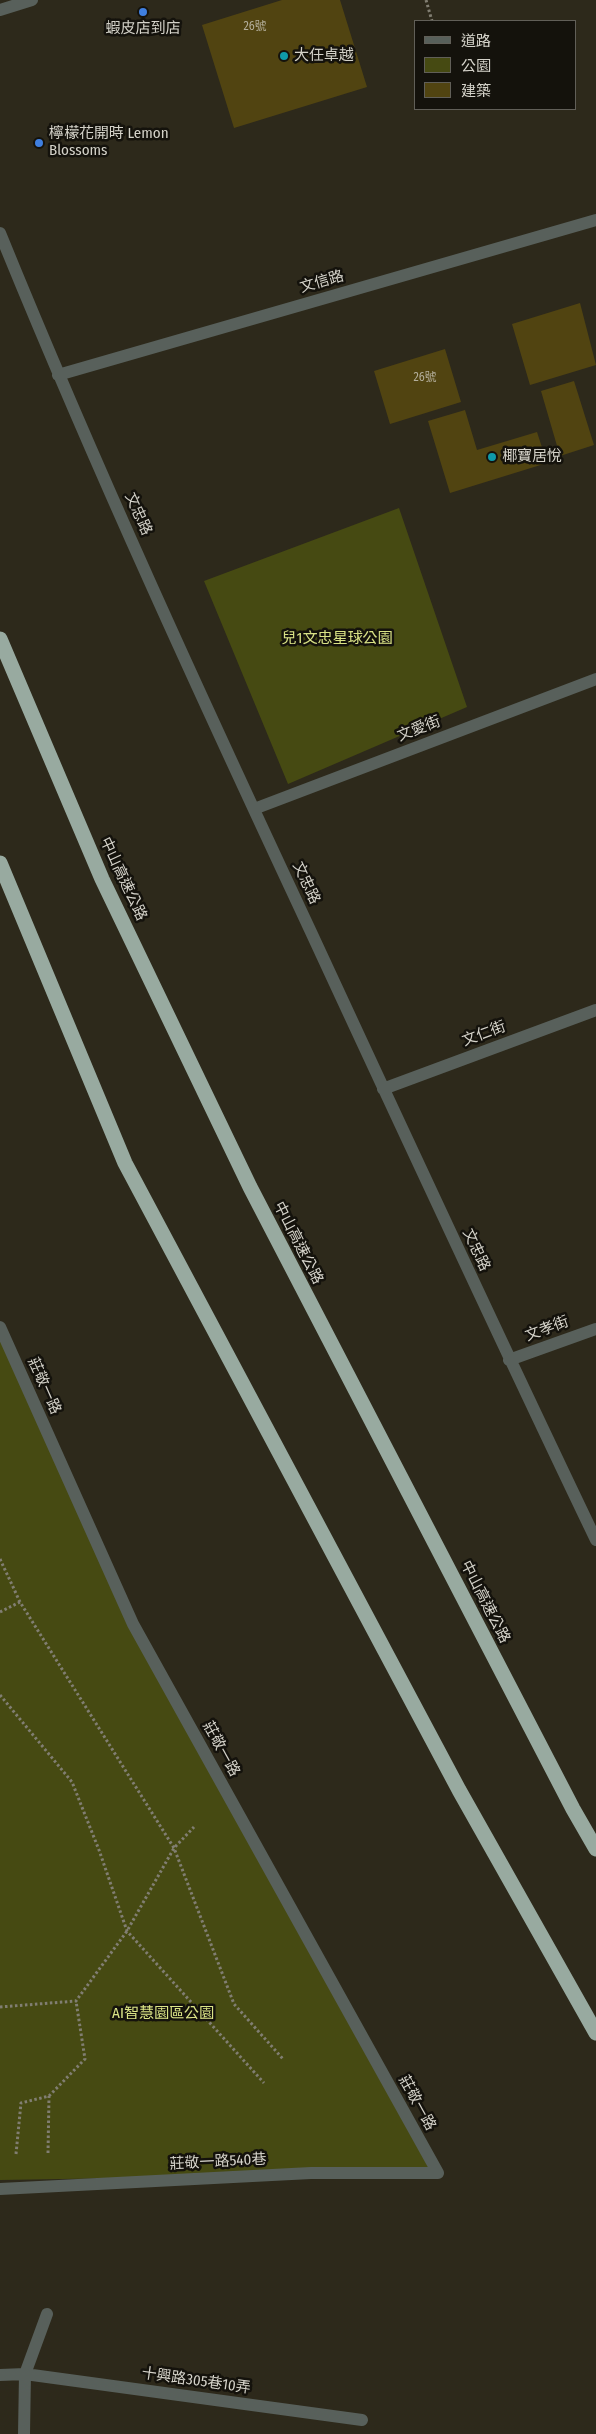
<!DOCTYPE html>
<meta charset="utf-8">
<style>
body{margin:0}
#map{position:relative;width:596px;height:2434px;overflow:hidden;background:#2d291b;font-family:"Fira Sans Condensed","Noto Sans TC",sans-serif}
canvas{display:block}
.legend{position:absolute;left:414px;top:20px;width:162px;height:90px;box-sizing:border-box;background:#14120c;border:1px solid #615f58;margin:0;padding:6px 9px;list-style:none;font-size:15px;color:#d4d2c9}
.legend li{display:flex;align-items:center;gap:10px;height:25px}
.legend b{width:25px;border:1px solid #615f58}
</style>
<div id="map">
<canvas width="596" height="2434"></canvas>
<ul class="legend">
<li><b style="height:6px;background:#58605b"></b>道路</li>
<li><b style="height:14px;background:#464a12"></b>公園</li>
<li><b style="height:14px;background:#514411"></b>建築</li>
</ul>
</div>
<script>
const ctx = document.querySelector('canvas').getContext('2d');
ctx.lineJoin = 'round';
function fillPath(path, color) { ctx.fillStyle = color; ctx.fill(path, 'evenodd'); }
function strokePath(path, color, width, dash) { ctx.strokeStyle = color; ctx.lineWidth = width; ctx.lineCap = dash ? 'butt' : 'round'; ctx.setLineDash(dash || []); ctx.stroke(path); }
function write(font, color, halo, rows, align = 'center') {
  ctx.font = font + ' "Fira Sans Condensed","Noto Sans TC",sans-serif'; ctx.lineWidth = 5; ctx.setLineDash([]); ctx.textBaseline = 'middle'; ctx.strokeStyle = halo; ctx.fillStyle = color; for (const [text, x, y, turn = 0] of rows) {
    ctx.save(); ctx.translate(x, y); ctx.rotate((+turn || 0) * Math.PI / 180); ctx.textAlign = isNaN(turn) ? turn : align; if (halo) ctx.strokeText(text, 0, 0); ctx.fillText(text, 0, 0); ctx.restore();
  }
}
const green = new Path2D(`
 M399,508L467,707L288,784L204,581Z
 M0,1328L133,1624L438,2173L0,2180Z`);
const building = new Path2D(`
 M282,0H340L367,87L234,128L202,25Z
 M580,303L596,365L530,385L512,324Z
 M445,349L461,402L390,424L374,371Z
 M574,381L594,445L560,456L541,391Z
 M465,410L477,450L537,432L547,463L450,493L428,421Z`);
const path = new Path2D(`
 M426,0L432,21
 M0,1559L20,1602L174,1848L234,2004L283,2059
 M0,1612L20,1602
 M0,1695L72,1782L99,1850L127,1931L264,2083
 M0,2007L76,2001L127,1931L174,1848L194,1827
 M48,2153L49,2096
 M16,2154L21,2103L49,2096L85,2059L76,2001`);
const minor = new Path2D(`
 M0,10L32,0
 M0,233C96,469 203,701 311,932C405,1135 499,1338 596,1540
 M58,375L596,220
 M254,809L596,679
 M383,1089L596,1010
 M0,1327L133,1624L438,2173H311L0,2189
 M509,1360L596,1329
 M0,2375L25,2374L362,2420
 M24,2434L25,2374L47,2314`);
const highway = new Path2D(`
 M0,639L102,879L250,1187L573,1809L596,1849
 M0,863L125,1163L459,1790L596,2033`);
const markers = [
 [143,12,5,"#3f7fe0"],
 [284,56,5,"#0f9aa8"],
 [39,143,5,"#3f7fe0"],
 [492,457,5,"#0f9aa8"]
];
const numberNames = [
 ["26號",255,27],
 ["26號",425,378]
];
const poiNames = [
 ["蝦皮店到店",143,29,"center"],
 ["大任卓越",294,56],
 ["檸檬花開時 Lemon",49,134],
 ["Blossoms",49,151],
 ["椰寶居悅",502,457]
];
const streetNames = [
 ["文信路",322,282,-16],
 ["文忠路",138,514,66],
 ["文愛街",419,729,-21],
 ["中山高速公路",123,879,65],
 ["文忠路",306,883,65],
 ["文仁街",484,1034,-20],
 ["中山高速公路",298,1243,63],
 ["文忠路",476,1250,65],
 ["文孝街",547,1329,-20],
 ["莊敬一路",44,1386,66],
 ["中山高速公路",485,1602,63],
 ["莊敬一路",221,1749,61],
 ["莊敬一路",417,2103,61],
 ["莊敬一路540巷",218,2162,-3],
 ["十興路305巷10弄",196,2381,8]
];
const parkNames = [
 ["兒1文忠星球公園",337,639],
 ["AI智慧園區公園",163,2014]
];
fillPath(green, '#464a12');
fillPath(building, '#514411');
strokePath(path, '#817e72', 3, [2.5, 2.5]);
strokePath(minor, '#58605b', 12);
strokePath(highway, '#98aaa0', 15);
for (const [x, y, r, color] of markers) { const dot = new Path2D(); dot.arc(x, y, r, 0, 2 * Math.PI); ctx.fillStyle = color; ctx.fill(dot); strokePath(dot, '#14120c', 2); }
write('12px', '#b3ae9b', null, numberNames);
write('15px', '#d4d2c9', '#14120c', poiNames, 'left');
write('15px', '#d4d2c9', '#14120c', streetNames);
write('15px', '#dae386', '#14120c', parkNames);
</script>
